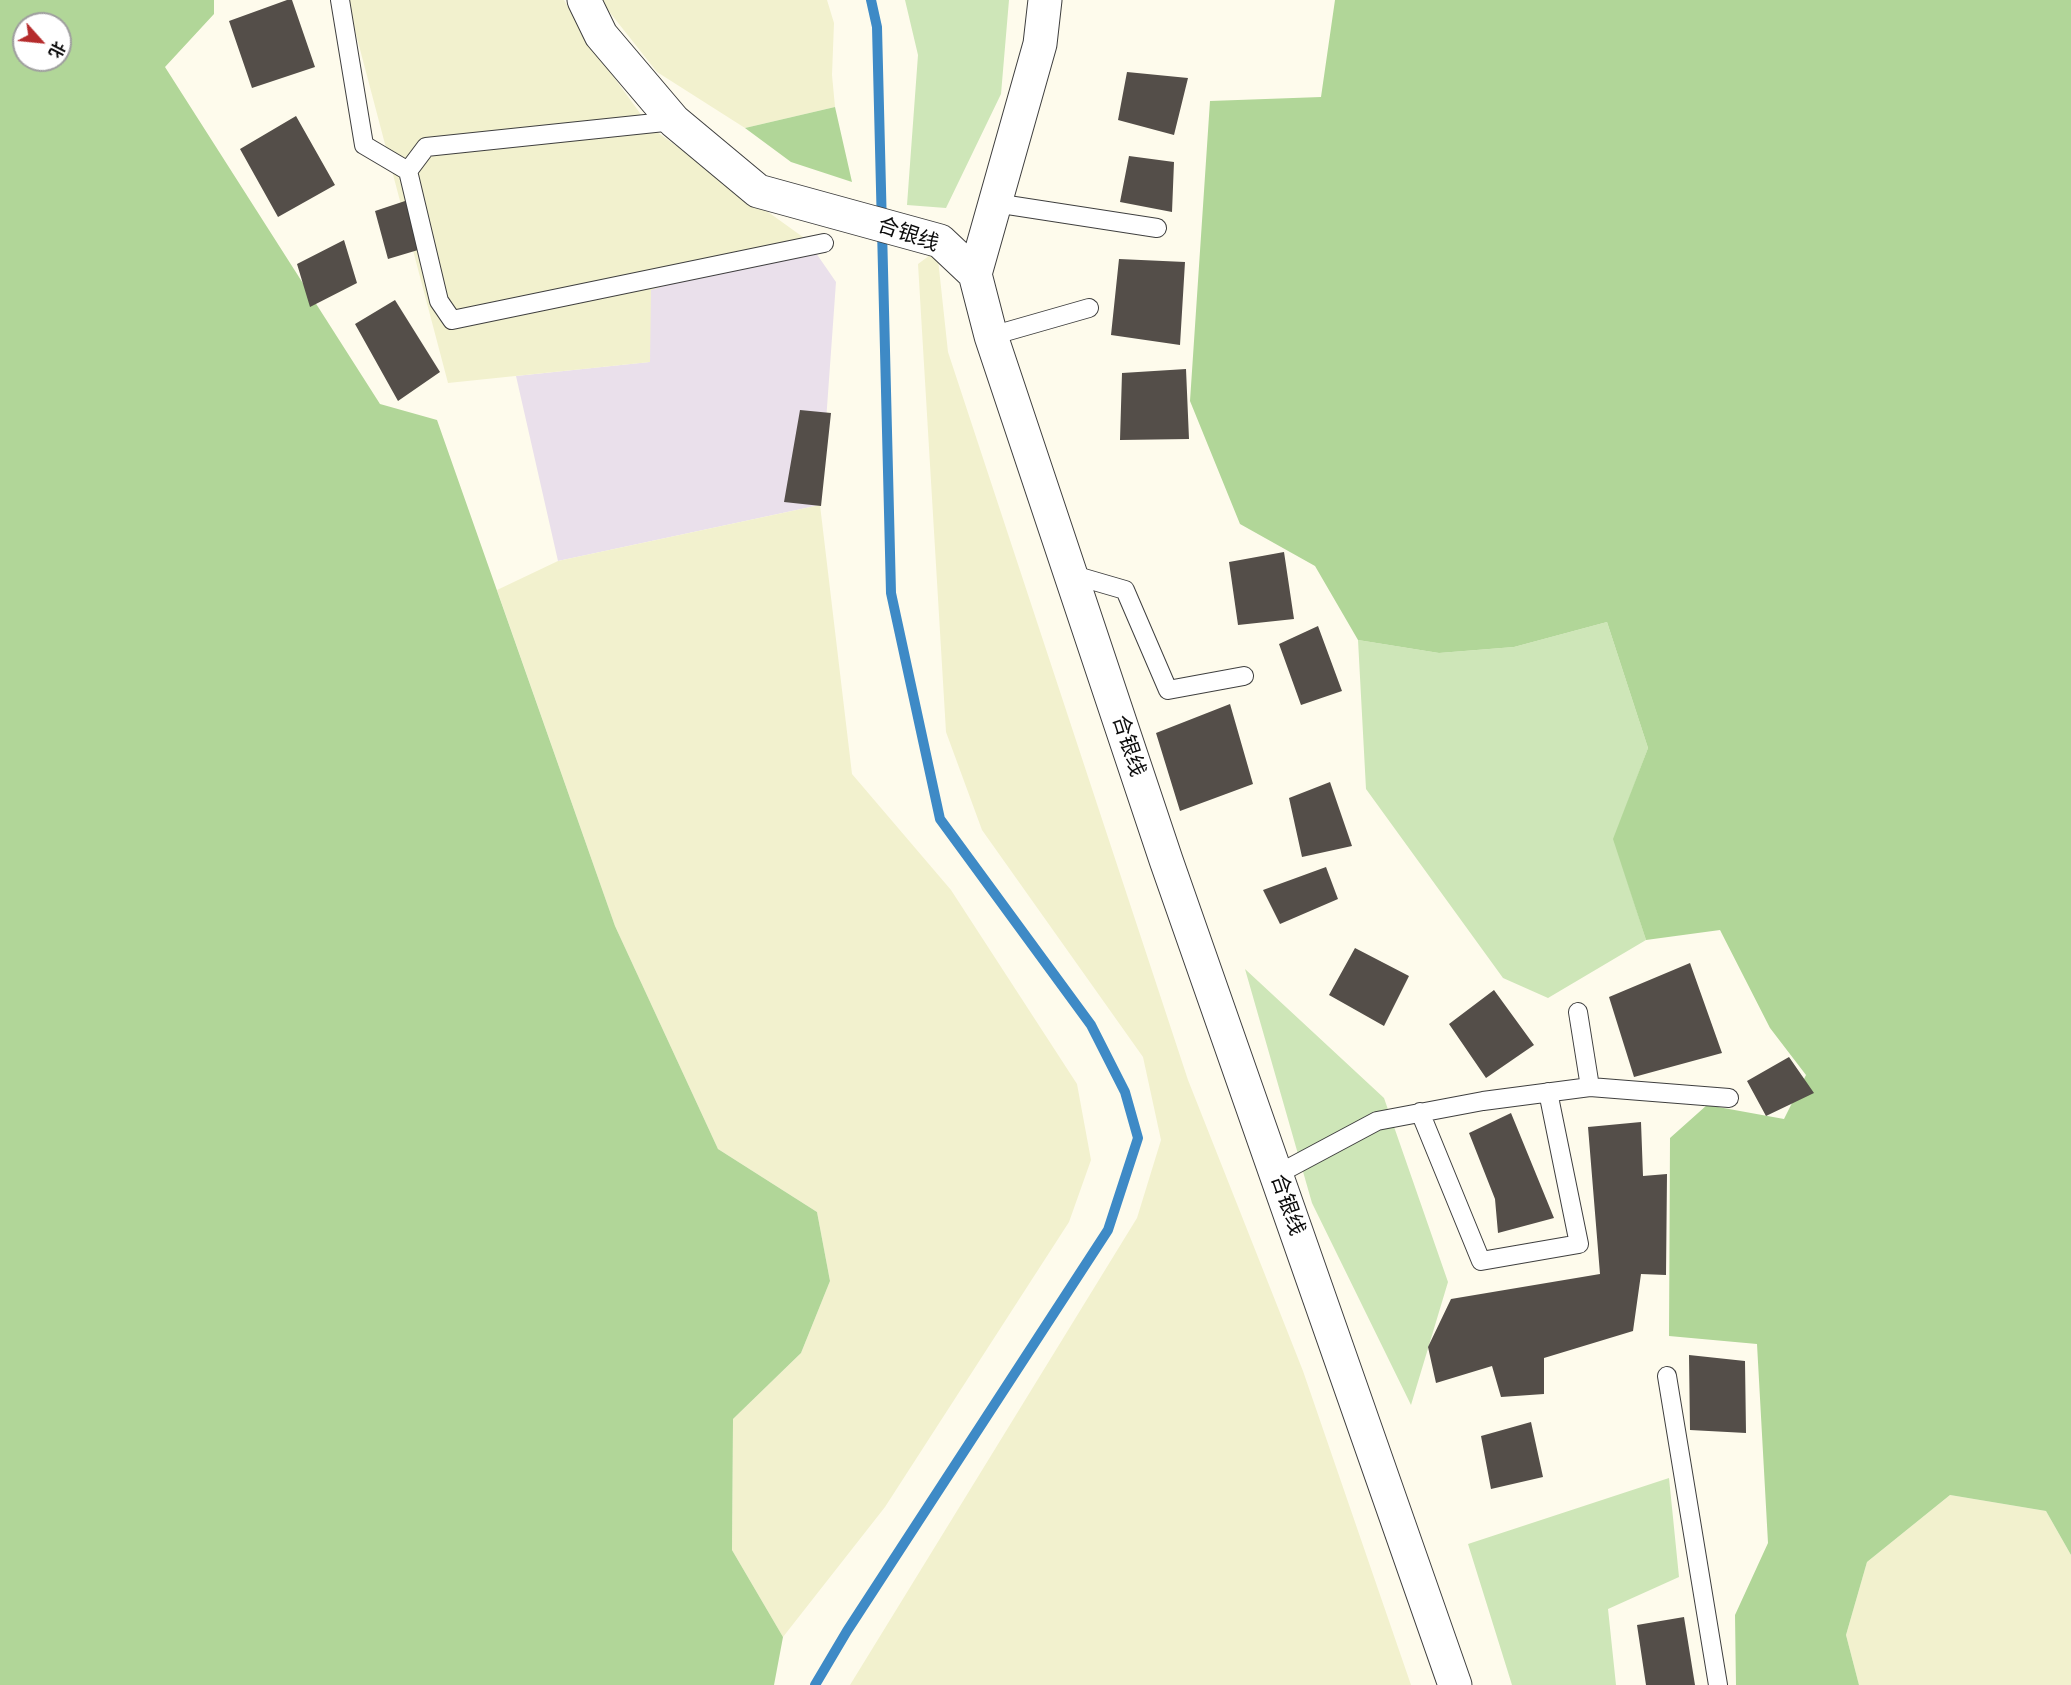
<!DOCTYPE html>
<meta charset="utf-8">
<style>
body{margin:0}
#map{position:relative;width:2071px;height:1685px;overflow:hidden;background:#fefbec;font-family:Bitter,"Noto Sans SC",serif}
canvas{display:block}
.north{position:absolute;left:12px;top:12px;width:60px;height:60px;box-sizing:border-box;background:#fff;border:2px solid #9e9e9e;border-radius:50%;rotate:117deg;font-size:16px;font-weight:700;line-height:24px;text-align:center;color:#0c0c0c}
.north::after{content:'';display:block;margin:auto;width:21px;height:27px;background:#b52b2c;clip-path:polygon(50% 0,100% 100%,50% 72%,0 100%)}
</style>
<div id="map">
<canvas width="2071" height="1685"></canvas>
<div class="north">北</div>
</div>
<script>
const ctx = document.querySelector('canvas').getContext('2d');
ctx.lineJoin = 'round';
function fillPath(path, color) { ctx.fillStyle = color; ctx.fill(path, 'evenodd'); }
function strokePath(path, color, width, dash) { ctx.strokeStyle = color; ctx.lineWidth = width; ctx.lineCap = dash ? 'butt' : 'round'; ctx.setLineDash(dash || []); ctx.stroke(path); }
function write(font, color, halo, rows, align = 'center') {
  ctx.font = font + ' Bitter,"Noto Sans SC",serif'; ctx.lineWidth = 6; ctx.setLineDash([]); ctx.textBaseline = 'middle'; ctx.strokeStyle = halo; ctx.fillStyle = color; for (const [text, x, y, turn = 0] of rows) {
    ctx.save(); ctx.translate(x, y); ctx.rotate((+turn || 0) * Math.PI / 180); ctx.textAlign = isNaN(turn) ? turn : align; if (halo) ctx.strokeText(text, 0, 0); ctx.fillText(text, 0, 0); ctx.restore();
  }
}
const industrial = new Path2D(`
 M807,240L836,282L820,505L558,561L516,376L649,362L650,290Z`);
const farmland = new Path2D(`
 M347,0H564L600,58L650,127L807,240L651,290L650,362L448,383Z
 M600,0H827L834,23L832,75L835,107L745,128L657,72Z
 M937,250L948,352L1188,1080L1303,1371L1411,1685H850L1137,1218L1161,1140L1143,1057L982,830L946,732L918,264Z
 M820,505L852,774L951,890L1077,1084L1091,1160L1069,1222L885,1507L783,1637L732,1550L733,1419L801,1353L830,1281L817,1212L718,1149L615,926L497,590L558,561Z
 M1950,1495L2046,1511L2071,1555V1685H1859L1846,1635L1867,1562Z`);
const green = new Path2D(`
 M905,0H1009L1001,94L946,208L907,205L918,55Z
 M1607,622L1648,748L1614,839L1646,940L1548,998L1503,978L1366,789L1358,640L1439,653L1514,647Z
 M1245,969L1384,1098L1448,1282L1411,1405L1312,1203Z
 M1669,1478L1679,1577L1608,1609L1616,1685H1512L1468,1544Z`);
const forest = new Path2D(`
 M0,0H214V14L165,67L380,404L437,420L615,926L718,1149L817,1212L830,1281L801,1353L733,1419L732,1550L783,1637L774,1685H0ZM24,24H60V60H24Z
 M1335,0H2071V1555L2046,1511L1950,1495L1867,1562L1846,1635L1859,1685H1736L1735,1615L1768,1543L1757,1344L1669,1336L1670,1138L1707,1105L1784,1119L1806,1075L1770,1028L1720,930L1646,940L1613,839L1648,748L1607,622L1514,647L1439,653L1358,640L1315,566L1240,524L1190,401L1210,101L1321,97Z
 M835,107L852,182L791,162L745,128Z`);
const stream = new Path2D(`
 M815,1685L847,1631L1108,1230L1138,1138L1125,1092L1091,1025L940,819L891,593L877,27L871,0`);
const building = new Path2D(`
 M287,0H292L315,67L252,88L229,21Z
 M1127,72L1188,78L1174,135L1118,120Z
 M296,116L335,185L278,217L240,149Z
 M1129,156L1174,162L1172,212L1120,202Z
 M414,198L428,247L388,259L375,211Z
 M344,240L357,283L310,307L297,264Z
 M1119,259L1185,262L1180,345L1111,335Z
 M395,300L440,372L398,401L355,324Z
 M1186,369L1189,439L1120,440L1122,373Z
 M800,410L831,413L821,506L784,502Z
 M1284,552L1294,619L1238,625L1229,562Z
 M1318,626L1342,691L1301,705L1279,644Z
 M1230,704L1253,784L1180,811L1156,733Z
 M1330,782L1352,846L1302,857L1289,798Z
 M1326,867L1338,899L1280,924L1263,890Z
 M1355,948L1409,976L1384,1026L1329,995Z
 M1690,963L1722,1053L1634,1077L1609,997Z
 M1494,990L1534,1045L1486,1078L1449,1024Z
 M1789,1057L1814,1093L1766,1116L1747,1081Z
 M1511,1113L1554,1218L1498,1233L1495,1199L1469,1133Z
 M1641,1122L1643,1176L1667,1174L1666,1275L1641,1274L1633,1331L1544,1358V1394L1501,1397L1492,1366L1436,1383L1428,1347L1451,1299L1600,1274L1588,1127Z
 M1689,1355L1745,1361L1746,1433L1690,1430Z
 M1531,1422L1543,1477L1491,1489L1481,1436Z
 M1684,1617L1695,1685H1646L1637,1625Z`);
const service = new Path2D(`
 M340,0L364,145L408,171L439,301L452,320L824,243
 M408,171L426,147L674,121
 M995,203L1157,228
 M991,336L1089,308
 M1070,574L1125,590L1168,690L1244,676
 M1578,1012L1590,1087
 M1420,1112L1481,1261L1579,1244L1548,1092
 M1276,1175L1377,1121L1483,1101L1590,1087L1729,1098
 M1667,1376L1718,1685`);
const tertiary = new Path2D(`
 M584,0L601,35L674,121L758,191L940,241L975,274L991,336L1166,860L1455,1685
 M975,274L1040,44L1045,0`);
const streetNames = [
 ["合银线",908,235,19],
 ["合银线",1128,746,72],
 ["合银线",1287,1205,71]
];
fillPath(industrial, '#eae0eb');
fillPath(farmland, '#f2f1ce');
fillPath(green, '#cee6b8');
fillPath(forest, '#b1d698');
strokePath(stream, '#3e8ac6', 10);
fillPath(building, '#544e49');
strokePath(service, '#3f3f3f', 20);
strokePath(tertiary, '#3f3f3f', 35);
strokePath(service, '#fff', 18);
strokePath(tertiary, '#fff', 33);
write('21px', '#0c0c0c', '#fff', streetNames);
</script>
